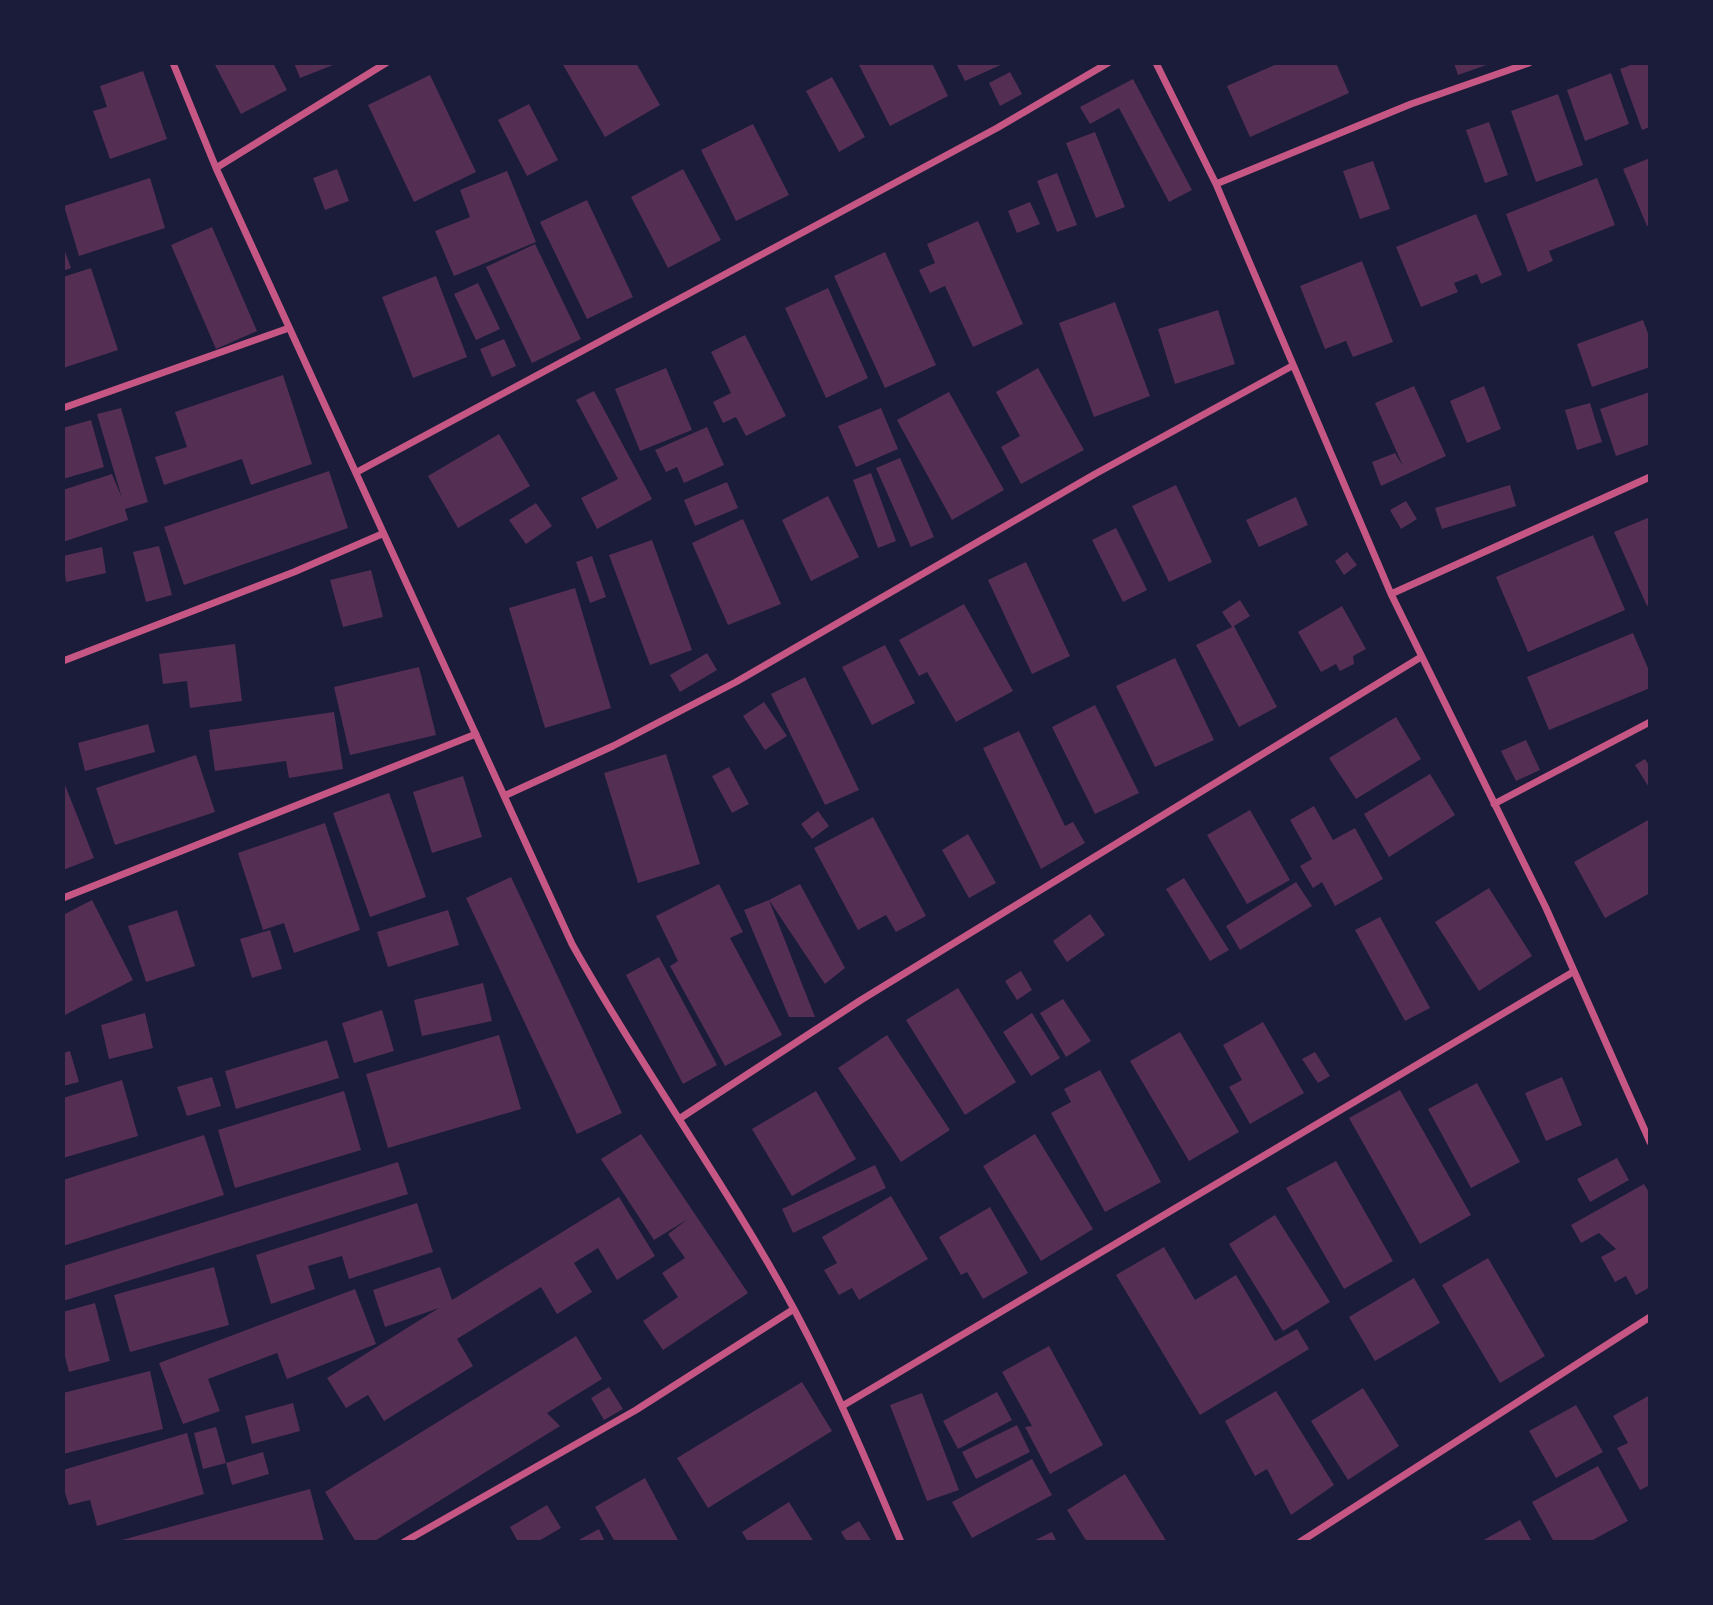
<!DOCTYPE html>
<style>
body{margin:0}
#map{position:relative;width:1713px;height:1605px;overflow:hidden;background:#1b1b3a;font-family:"Roboto Condensed",sans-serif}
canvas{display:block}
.frame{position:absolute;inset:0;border:65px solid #1b1b3a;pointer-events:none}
</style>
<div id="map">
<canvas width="1713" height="1605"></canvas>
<div class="frame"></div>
</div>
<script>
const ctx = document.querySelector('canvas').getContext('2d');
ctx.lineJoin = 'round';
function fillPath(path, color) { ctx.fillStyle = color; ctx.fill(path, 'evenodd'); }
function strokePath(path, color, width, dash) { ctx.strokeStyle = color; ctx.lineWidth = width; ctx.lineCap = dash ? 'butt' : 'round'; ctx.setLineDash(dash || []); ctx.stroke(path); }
const building = new Path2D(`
 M214,63H273L287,90L241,114Z
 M294,63H338L300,78Z
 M562,63H636L660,105L605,137Z
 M858,63H932L948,96L890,126Z
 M956,63H1005L965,81Z
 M1279,63H1336L1349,93L1250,137L1227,86Z
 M1454,63H1492L1458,75Z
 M1636,63H1650V127L1642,130L1620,69Z
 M143,71L167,139L110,159L93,111L107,107L100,86Z
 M1010,72L1022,94L1000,106L989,83Z
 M1611,73L1629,124L1585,141L1567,90Z
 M430,75L476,172L414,202L368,105Z
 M832,77L865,137L839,152L806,91Z
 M1133,79L1192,190L1169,202L1119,108L1090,124L1080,107Z
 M1558,94L1583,165L1536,182L1511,111Z
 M529,104L558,160L527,176L498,120Z
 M1489,122L1508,175L1485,183L1466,130Z
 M753,124L789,195L736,221L701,150Z
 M1095,132L1125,207L1096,218L1066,143Z
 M1650,158V225L1647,226L1623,169Z
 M1373,161L1390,209L1360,219L1343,171Z
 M337,169L349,201L325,210L313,178Z
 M683,169L721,240L668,268L631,197Z
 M507,171L536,242L454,276L435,231L470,217L460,190Z
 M1057,173L1077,225L1057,232L1037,181Z
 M150,178L165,228L79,256L64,206Z
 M1597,178L1615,225L1549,251L1553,261L1528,272L1506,214Z
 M587,200L633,297L587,319L540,222Z
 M1030,202L1040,224L1017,233L1008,211Z
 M1476,214L1502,275L1481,284L1477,274L1454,283L1458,292L1421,307L1396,247Z
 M978,221L1023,324L973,347L945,286L930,293L919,270L935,263L927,244Z
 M212,227L257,331L216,349L171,245Z
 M535,244L581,339L532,363L486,267Z
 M63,246L71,268L63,271Z
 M885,252L936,365L885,388L834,276Z
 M1362,261L1393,342L1353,357L1346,341L1325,349L1300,286Z
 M91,268L118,350L63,368V277Z
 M436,276L467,357L413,378L382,297Z
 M478,283L500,329L476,340L454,294Z
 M828,288L868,378L826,398L785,308Z
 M1115,302L1150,396L1094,417L1059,323Z
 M1218,310L1235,364L1175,384L1158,329Z
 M1643,320L1650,339V367L1592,387L1577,344Z
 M745,335L786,416L746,436L736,417L723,423L713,402L731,393L711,352Z
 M504,339L516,366L492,377L480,349Z
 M666,368L692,430L640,451L615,389Z
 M1038,368L1084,450L1021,484L1001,447L1020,436L996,392Z
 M283,375L312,464L251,485L242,459L164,485L155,457L187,447L175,412Z
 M1414,386L1446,456L1381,486L1372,462L1395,453L1403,466L1375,403Z
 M1484,386L1501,429L1467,443L1450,401Z
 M594,391L652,499L597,529L581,498L618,479L576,400Z
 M949,392L1004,490L952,520L897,420Z
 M1650,392V444L1616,456L1600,409Z
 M1590,403L1602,442L1577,450L1565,410Z
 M121,408L148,502L125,509L128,520L63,542V490L112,474L122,498L97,414Z
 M881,408L898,449L856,467L838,426Z
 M91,420L104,467L63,479V428Z
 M707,427L724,465L684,483L677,467L666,472L655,450Z
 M499,434L530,486L458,528L428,476Z
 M900,458L934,537L911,547L876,468Z
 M329,471L348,528L184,585L164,527Z
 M871,473L896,541L878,548L853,480Z
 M727,482L738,508L695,526L684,500Z
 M1176,485L1212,562L1169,582L1132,506Z
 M1510,485L1516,506L1442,529L1435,508Z
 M828,496L859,557L811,581L782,520Z
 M1296,497L1308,525L1259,547L1246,520Z
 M1406,501L1417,519L1401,529L1390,510Z
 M536,503L552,526L526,544L509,520Z
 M1650,517V604L1647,606L1614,532Z
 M743,519L781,604L728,625L692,543Z
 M1116,528L1147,590L1123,602L1092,540Z
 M1593,535L1625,610L1528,652L1496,577Z
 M652,540L692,650L650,665L609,555Z
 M159,546L172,595L146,602L133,552Z
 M102,547L106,573L66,582L63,556Z
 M1347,552L1357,565L1344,575L1335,561Z
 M592,556L606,597L590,603L576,562Z
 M1026,562L1070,656L1032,674L988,580Z
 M371,570L383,617L343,627L330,580Z
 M575,588L611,708L545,728L509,608Z
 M1240,600L1250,616L1234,626L1277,707L1239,727L1196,645L1232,627L1222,612Z
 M964,604L1013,691L956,722L927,672L919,676L899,640Z
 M1342,606L1366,649L1353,656L1354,664L1340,671L1336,664L1321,672L1298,632Z
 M1633,633L1650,673V688L1549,730L1527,677Z
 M235,644L242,701L190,708L187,681L163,684L159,654Z
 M885,645L915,703L872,725L842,667Z
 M707,653L717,670L680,692L670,675Z
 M1175,658L1214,740L1155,767L1116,686Z
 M419,667L436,735L350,755L334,687Z
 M805,677L859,790L825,805L771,694Z
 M764,702L787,736L765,750L743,716Z
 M1095,705L1139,793L1095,814L1052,727Z
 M334,712L343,769L289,778L286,761L215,771L209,730Z
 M1396,717L1421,759L1356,799L1329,758Z
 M148,724L155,752L85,771L78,743Z
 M1019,731L1065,826L1073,822L1085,843L1041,869L983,748Z
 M1526,740L1540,770L1516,781L1501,751Z
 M666,754L700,864L638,883L604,773Z
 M196,755L215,812L115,845L96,788Z
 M1645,759L1650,767V789L1635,765Z
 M729,767L749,804L732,813L712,776Z
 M1430,774L1455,815L1389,857L1364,814Z
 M463,776L482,837L432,853L413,792Z
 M63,780L94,858L63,870Z
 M389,793L426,897L370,917L333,813Z
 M1314,806L1333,840L1355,828L1383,879L1335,906L1322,882L1313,888L1300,866L1312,859L1290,820Z
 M1250,810L1290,880L1247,904L1207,835Z
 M818,811L829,826L812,839L801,824Z
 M873,817L926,916L896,932L886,915L858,930L814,848Z
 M1650,819V893L1605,918L1574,862Z
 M325,823L360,930L294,953L284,923L263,930L238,853Z
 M968,834L996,883L969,898L942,850Z
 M511,877L622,1113L577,1134L466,898Z
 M1184,878L1229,950L1210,961L1166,889Z
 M1296,882L1312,906L1240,950L1226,926Z
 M719,884L743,932L730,938L782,1035L725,1066L670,966L678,961L656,916Z
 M800,884L845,968L825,984L769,900Z
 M1489,888L1532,956L1479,991L1435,922Z
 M92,900L133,980L63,1016V915Z
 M769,900L815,1017H789L744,910Z
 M177,910L195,966L146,982L128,926Z
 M448,910L459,945L388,967L377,932Z
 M1090,914L1105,935L1067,962L1053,941Z
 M1380,917L1430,1008L1405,1021L1355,930Z
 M270,930L282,969L252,978L240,939Z
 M659,957L717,1065L683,1084L626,975Z
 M1021,971L1032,990L1017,1000L1005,981Z
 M483,983L492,1021L422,1036L414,1000Z
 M958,988L1016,1082L965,1115L906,1020Z
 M1063,999L1091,1041L1066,1057L1040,1013Z
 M382,1010L394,1051L354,1063L342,1023Z
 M145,1013L153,1048L109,1059L101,1025Z
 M1032,1013L1060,1058L1031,1076L1003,1032Z
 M1263,1022L1304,1093L1250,1124L1229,1087L1242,1080L1223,1045Z
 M1180,1032L1239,1132L1189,1161L1130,1061Z
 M499,1035L521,1109L388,1148L366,1074Z
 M887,1035L950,1130L901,1162L838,1068Z
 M327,1040L339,1078L236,1109L225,1071Z
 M70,1051L79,1082L63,1086V1053Z
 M1315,1052L1330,1076L1318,1083L1302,1059Z
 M1100,1070L1161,1182L1105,1212L1051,1113L1071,1102L1064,1089Z
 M212,1077L221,1106L187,1116L177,1087Z
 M1562,1077L1582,1125L1546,1141L1525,1093Z
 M122,1080L138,1136L63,1158V1098Z
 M1477,1083L1520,1162L1471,1188L1428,1109Z
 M1400,1090L1471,1215L1420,1244L1349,1118Z
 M344,1091L361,1150L235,1188L218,1130Z
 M816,1091L856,1159L792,1196L752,1129Z
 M641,1134L748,1293L663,1350L643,1321L678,1297L662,1273L685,1258L668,1234L688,1219L654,1240L601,1159Z
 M1035,1134L1093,1229L1041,1261L983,1166Z
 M204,1135L224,1195L63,1246V1180Z
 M1617,1158L1629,1180L1590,1202L1577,1179Z
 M1336,1161L1393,1261L1344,1289L1286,1188Z
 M398,1162L408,1194L63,1301V1266Z
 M875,1165L886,1188L793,1233L782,1209Z
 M1644,1184L1650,1194V1287L1636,1295L1626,1276L1615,1282L1601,1257L1616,1249L1599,1233L1581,1243L1571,1225Z
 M891,1196L928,1259L859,1300L852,1288L839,1295L824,1270L837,1263L822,1237Z
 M619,1197L655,1256L617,1280L598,1248L574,1263L592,1292L557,1314L541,1287L457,1339L473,1366L384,1421L368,1395L346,1408L327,1378L439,1308L385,1327L373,1290L440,1267L452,1300Z
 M417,1203L433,1252L349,1279L342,1256L308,1266L315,1289L271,1304L256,1255Z
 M990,1207L1028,1273L983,1299L967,1272L961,1275L939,1237Z
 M1275,1215L1330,1302L1283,1331L1229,1244Z
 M1164,1247L1195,1300L1236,1275L1275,1341L1297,1329L1309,1349L1200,1415L1116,1275Z
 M1488,1258L1545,1356L1500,1383L1442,1285Z
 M214,1267L229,1325L130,1352L114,1295Z
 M1414,1278L1440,1323L1375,1361L1349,1317Z
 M355,1289L376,1344L287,1379L277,1353L208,1379L220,1411L183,1424L159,1363Z
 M95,1303L110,1361L69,1372L63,1349V1312Z
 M576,1336L602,1379L547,1413L560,1426L373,1542H356L325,1492Z
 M1049,1346L1103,1445L1050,1474L1025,1427L1032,1426L1002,1372Z
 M150,1371L163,1429L63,1454V1393Z
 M802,1382L832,1431L708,1508L677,1458Z
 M609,1387L623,1409L604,1420L591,1398Z
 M1363,1388L1399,1446L1348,1480L1311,1421Z
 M1276,1391L1334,1485L1291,1515L1267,1469L1255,1476L1225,1421Z
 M997,1392L1012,1420L958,1449L943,1421Z
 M922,1393L959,1490L927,1501L890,1405Z
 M1650,1395V1485L1640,1490L1617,1448L1628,1443L1613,1416Z
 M293,1403L300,1431L252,1444L245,1416Z
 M1576,1405L1603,1452L1556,1478L1529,1431Z
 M1017,1425L1030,1452L976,1479L962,1452Z
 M216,1427L226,1463L203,1469L194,1433Z
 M187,1433L204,1494L97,1526L90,1500L69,1505L63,1487V1470Z
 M263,1452L269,1474L232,1485L226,1463Z
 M1032,1459L1052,1495L972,1538L952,1502Z
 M1598,1466L1628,1521L1589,1542H1554L1532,1502Z
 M1125,1474L1167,1542H1087L1067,1510Z
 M645,1478L679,1542H615L595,1507Z
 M310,1489L324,1542H118V1541Z
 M789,1502L814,1542H748L742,1532Z
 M547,1505L561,1528L537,1542H518L510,1527Z
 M1520,1520L1532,1542H1480Z
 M859,1521L872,1542H847L841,1532Z
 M599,1529L605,1542H575Z
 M1052,1532L1057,1542H1031Z`);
const minor = new Path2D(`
 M173,63L216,168L572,944C642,1069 727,1185 795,1311C835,1386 868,1464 901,1542
 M1156,63L1216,184L1391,594L1546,908L1650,1142
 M216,168L386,63
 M1216,184L1411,104L1529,63
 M63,408L289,328
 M357,472L997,128L1108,63
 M1391,594L1650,477
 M63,661L294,572L382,534
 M504,796L613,746L736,682L1095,474L1292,366
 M1494,804L1650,722
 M63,898L476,734
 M679,1119L861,1000L1421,657
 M844,1405L1573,972
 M404,1542L636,1410L794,1309
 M1300,1542L1650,1317`);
fillPath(building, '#542f53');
strokePath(minor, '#c65784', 7);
</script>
